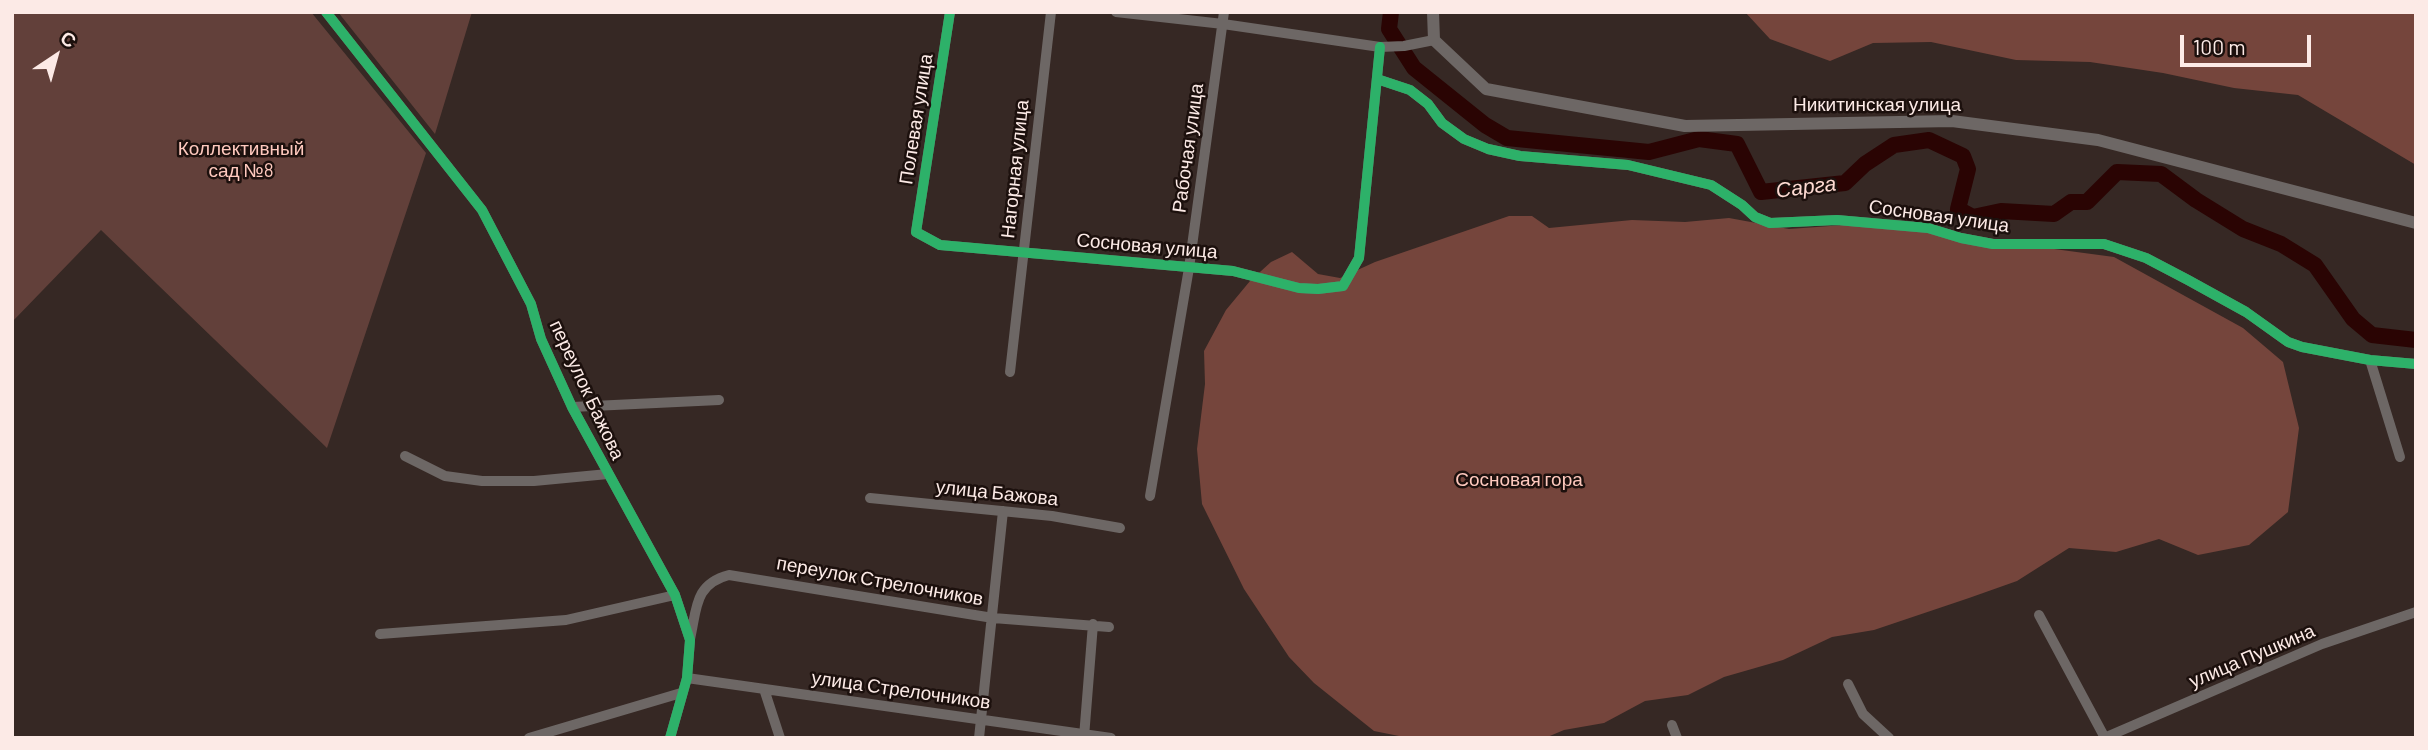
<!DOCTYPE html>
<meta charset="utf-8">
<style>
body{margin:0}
#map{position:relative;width:2428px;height:750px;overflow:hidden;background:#362824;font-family:Barlow,sans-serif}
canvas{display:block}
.frame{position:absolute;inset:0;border:14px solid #fceae6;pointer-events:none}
.north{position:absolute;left:21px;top:21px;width:70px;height:70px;-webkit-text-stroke:5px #1c100d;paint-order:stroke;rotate:36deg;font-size:19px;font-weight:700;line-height:28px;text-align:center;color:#fceae6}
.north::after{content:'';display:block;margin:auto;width:24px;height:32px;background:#fceae6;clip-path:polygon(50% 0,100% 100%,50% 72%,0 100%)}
.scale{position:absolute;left:2180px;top:35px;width:131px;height:32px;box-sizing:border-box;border:4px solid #fceae6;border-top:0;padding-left:9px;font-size:21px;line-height:24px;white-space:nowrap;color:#fceae6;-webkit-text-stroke:5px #1c100d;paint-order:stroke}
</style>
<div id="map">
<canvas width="2428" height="750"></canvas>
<div class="frame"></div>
<div class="north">С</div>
<div class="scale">100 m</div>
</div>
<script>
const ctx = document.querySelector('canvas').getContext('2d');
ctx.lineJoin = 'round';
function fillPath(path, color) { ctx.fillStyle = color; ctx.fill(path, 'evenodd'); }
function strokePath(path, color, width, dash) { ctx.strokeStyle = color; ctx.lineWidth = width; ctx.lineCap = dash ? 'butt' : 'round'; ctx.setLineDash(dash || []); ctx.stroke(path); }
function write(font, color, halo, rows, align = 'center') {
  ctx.font = font + ' Barlow,sans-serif'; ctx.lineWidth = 5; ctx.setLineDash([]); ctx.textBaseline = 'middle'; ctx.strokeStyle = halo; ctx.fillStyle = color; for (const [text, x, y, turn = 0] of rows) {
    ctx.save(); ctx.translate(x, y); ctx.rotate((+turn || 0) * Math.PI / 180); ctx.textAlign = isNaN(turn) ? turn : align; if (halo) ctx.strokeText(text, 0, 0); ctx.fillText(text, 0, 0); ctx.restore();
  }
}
const green = new Path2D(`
 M12,12H311L426,153L327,448L101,230L12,322Z
 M338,12H472L435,134Z`);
const forest = new Path2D(`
 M1745,12H2416V165L2298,95L2234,88L2163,73L2090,62L2016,60L1931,42L1873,43L1830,61L1770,39Z
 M1509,216H1532L1549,228L1632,220L1685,222L1729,218L1789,229L1844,225L1927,232L2114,257L2243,328L2283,362L2299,428L2288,512L2249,545L2198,555L2159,539L2116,552L2069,548L2017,581L1969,598L1874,630L1832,637L1783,660L1724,677L1688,695L1645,701L1604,723L1564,730L1545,738H1409L1374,731L1314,683L1289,657L1244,589L1202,504L1197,449L1205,384L1204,351L1226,310L1250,281L1271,262L1292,252L1318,274L1340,278L1375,262Z`);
const river = new Path2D(`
 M1391,12L1389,29L1414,68L1485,125L1507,138L1649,152L1699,139L1737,144L1761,192L1845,183L1865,164L1894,145L1929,140L1963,156L1968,169L1958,209L1973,217L2001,211L2054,214L2071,202H2087L2117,172L2161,174L2196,200L2243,229L2281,244L2315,265L2353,319L2372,335L2416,340`);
const minor = new Path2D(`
 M326,12L482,210L531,304L541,339L572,407L675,595L690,640L687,678L670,738
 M950,12L916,232L940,245L1233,271L1299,288L1318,289L1343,286L1359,258L1380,47
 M1116,12L1223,24L1380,47L1404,46L1434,40
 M1377,79L1410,90L1428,104L1442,123L1464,139L1488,149L1520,156L1628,165L1711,185L1742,205L1755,217L1770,223L1837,220L1928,228L1961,238L1993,244H2104L2146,258L2188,280L2246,312L2288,342L2302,347L2370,360L2416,364
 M2370,360L2400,457
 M1010,372L1051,12
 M572,407L719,400
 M405,456L445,476L482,481H534L608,474
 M1150,496L1189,268L1224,12
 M870,498L1052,516L1120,528
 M2039,615L2105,738
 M380,634L566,620L675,595
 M690,639C697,609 694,584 729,575L993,618L1109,627
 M687,678L1111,738
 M1848,684L1863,714L1889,738
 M764,689L780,738
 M1672,725L1677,738
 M1084,737L1093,624
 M529,738L681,693
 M979,738L1003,511
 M2104,738L2322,644L2416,612`);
const tertiary = new Path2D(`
 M1433,12L1434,40L1486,89L1685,126L1952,121L2098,140L2416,223`);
const cycleway = new Path2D(`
 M326,12L482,210L531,304L541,339L572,407L675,595L690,640L687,678L670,738
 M950,12L916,232L940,245L1233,271L1299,288L1318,289L1343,286L1359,258L1380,47
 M1377,79L1410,90L1428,104L1442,123L1464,139L1488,149L1520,156L1628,165L1711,185L1742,205L1755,217L1770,223L1837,220L1928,228L1961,238L1993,244H2104L2146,258L2188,280L2246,312L2288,342L2302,347L2370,360L2416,364`);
const streetNames = [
 ["Никитинская улица",1877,105],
 ["Полевая улица",916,119,-81],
 ["Рабочая улица",1188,148,-82],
 ["Нагорная улица",1015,169,-84],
 ["Сосновая улица",1939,216,8],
 ["Сосновая улица",1147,246,5],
 ["переулок Бажова",587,390,65],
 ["улица Бажова",997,493,6],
 ["переулок Стрелочников",880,581,10],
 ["улица Пушкина",2252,656,-23],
 ["улица Стрелочников",901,690,8]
];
const parkNames = [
 ["Коллективный",241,149],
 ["сад №8",241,171],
 ["Сосновая гора",1519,480]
];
const waterNames = [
 ["Сарга",1806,187,-7]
];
fillPath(green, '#62403a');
fillPath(forest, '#75453c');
strokePath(river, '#2a0403', 16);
strokePath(minor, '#6d6765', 10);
strokePath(tertiary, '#6d6765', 12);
strokePath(cycleway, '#2db169', 10);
write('19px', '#fceae6', '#1c100d', streetNames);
write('19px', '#ffc9be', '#1c100d', parkNames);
write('italic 21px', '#fedad2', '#1c100d', waterNames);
</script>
